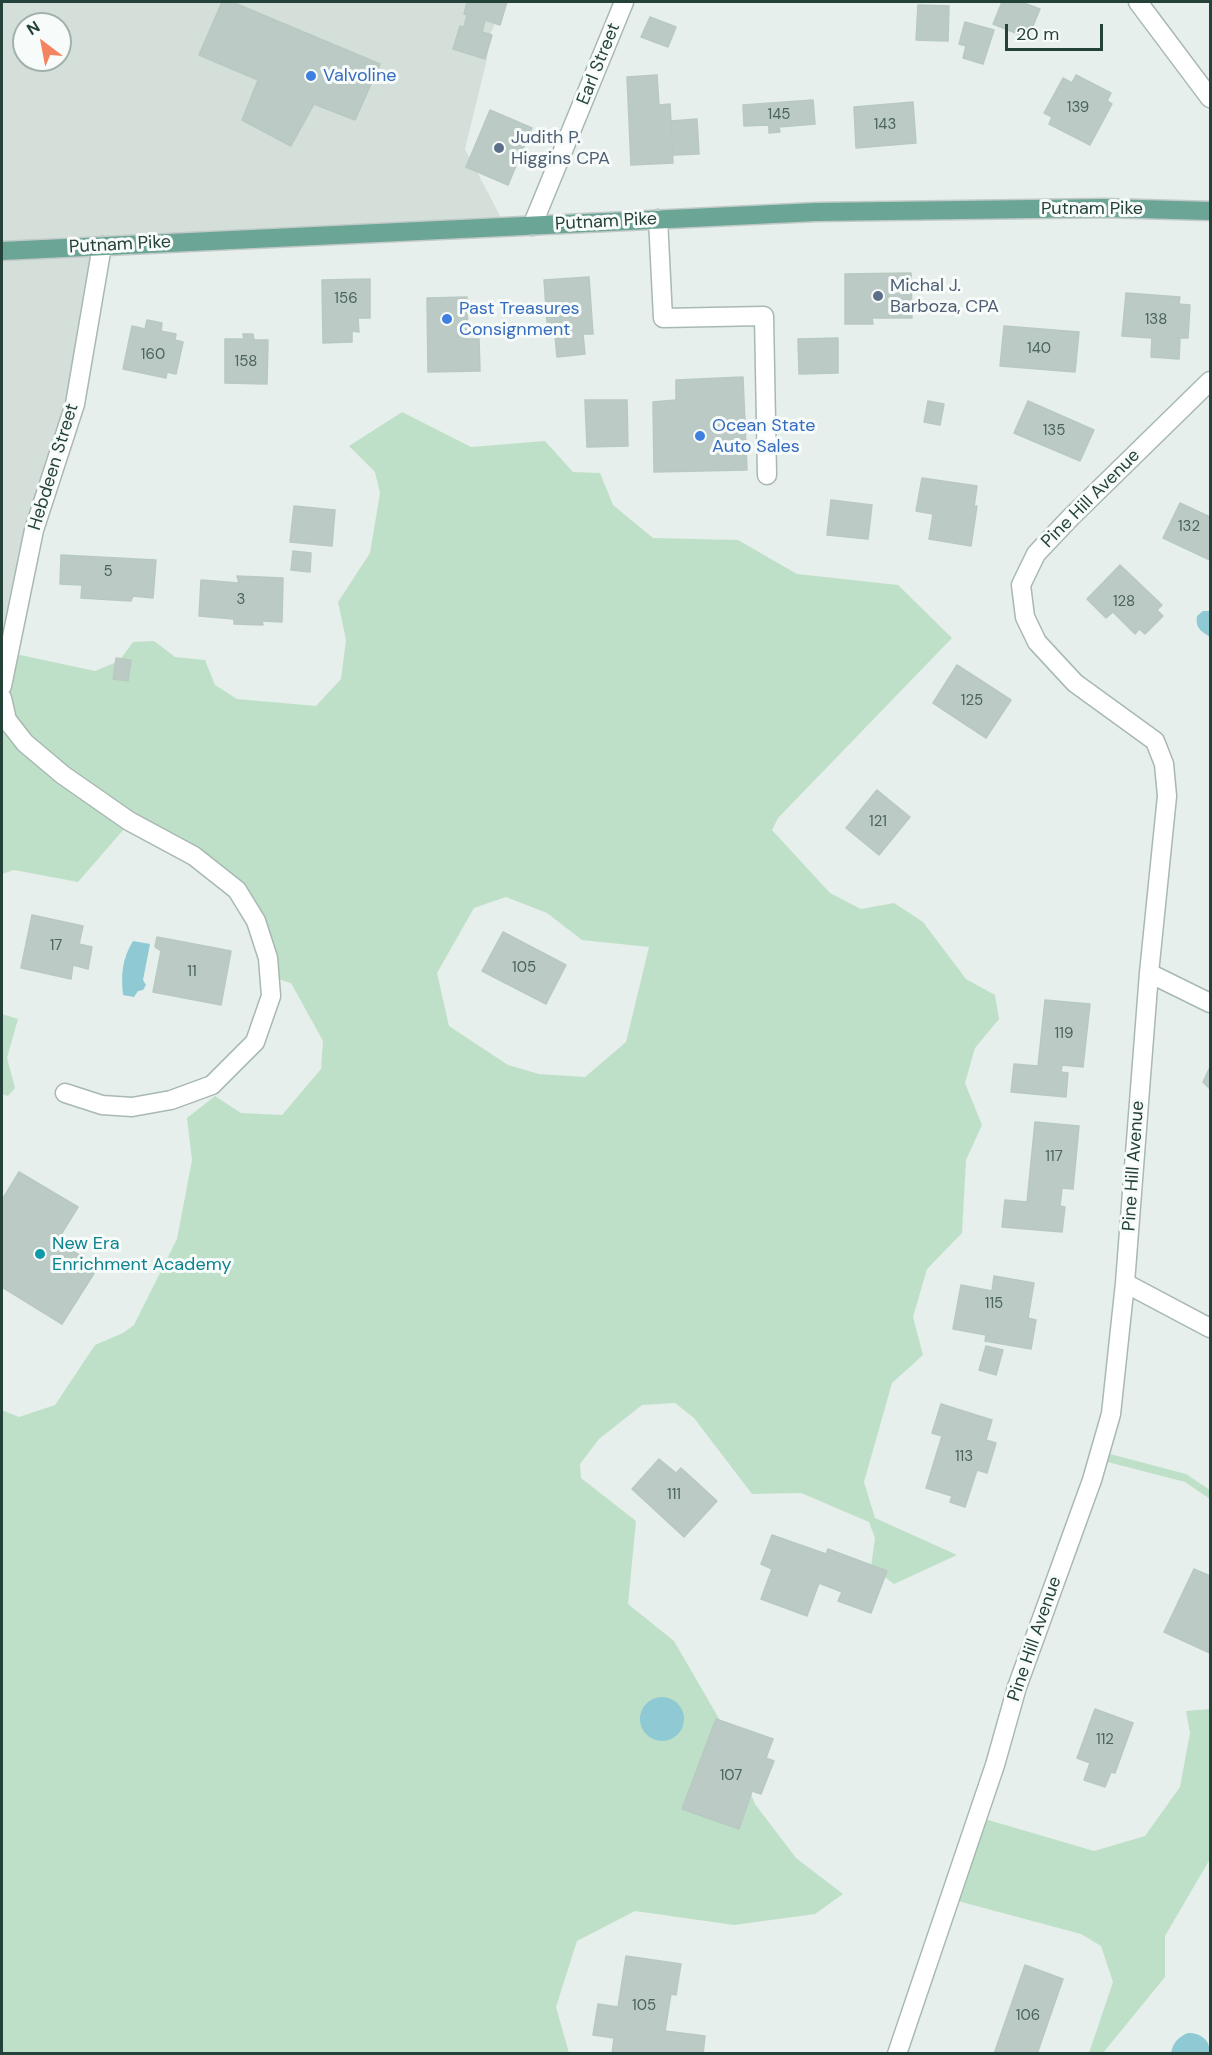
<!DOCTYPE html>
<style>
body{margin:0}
#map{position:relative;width:1212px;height:2055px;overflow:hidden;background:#e6efeb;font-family:"DM Sans",sans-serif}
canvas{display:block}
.frame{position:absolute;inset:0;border:3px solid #24423a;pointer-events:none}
.north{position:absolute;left:12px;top:12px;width:60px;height:60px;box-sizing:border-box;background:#f7fbf9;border:2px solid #a3b1ad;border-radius:50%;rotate:328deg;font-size:16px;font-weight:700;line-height:24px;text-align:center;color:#24423a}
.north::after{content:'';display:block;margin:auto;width:21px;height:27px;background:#f4845f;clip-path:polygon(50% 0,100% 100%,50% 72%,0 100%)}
.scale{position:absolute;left:1005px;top:24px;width:98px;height:27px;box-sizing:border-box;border:3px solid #24423a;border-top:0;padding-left:8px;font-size:18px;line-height:21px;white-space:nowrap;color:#24423a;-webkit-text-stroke:4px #f7fbf9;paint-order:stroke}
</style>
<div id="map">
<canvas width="1212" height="2055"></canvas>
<div class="frame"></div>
<div class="north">N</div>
<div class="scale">20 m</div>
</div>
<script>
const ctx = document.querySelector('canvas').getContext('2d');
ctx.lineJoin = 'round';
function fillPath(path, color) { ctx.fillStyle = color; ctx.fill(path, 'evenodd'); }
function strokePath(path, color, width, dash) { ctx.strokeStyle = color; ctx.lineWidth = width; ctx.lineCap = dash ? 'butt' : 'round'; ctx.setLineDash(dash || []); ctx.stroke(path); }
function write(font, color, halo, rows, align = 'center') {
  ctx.font = font + ' "DM Sans",sans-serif'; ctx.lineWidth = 6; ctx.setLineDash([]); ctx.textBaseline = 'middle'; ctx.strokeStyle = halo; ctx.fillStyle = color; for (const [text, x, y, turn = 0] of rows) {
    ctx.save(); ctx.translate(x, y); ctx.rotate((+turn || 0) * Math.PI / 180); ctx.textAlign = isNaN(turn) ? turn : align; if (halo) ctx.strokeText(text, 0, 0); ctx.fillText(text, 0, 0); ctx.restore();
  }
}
const built = new Path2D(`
 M2,2H505L488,39L487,59L465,149L508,231L99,255L72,407L2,683ZM24,24H60V60H24Z`);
const green = new Path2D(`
 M402,412L471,447L545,441L573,472L600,473L613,505L653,538L738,540L797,574L898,585L952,638L778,818L772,830L830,893L861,909L894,903L923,922L966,979L995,995L999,1019L975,1048L965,1083L982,1125L966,1160L962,1233L927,1269L913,1317L923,1355L892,1383L864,1482L875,1518L957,1555L894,1584L871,1567L875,1538L869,1522L801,1493L752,1494L694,1418L675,1403L642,1405L599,1439L580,1464L581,1478L636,1521L628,1604L674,1641L725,1729L755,1804L796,1858L843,1894L815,1914L734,1925L635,1911L577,1941L556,2007L569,2053H2V1410L19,1417L55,1405L95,1345L123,1333L134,1325L177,1239L192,1160L187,1118L215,1096L241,1113L282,1115L321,1069L323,1041L291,983L265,975L264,950L233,886L131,821L78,882L14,870L2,874V727L11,653L95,671L119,661L133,642L154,641L175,657L205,660L215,685L237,699L316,706L341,679L346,640L338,602L370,553L380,493L375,472L349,446ZM506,897L547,913L582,940L649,947L626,1042L585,1077L539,1074L508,1065L449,1026L437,973L474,908Z
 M2,1014L18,1019L7,1058L15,1088L8,1096L2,1094Z
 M1110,1454L1186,1474L1210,1490V1499L1185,1482L1100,1460Z
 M1210,1709V1859L1165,1936V1977L1103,2053H1089L1113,1982L1101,1946L1081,1934L954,1900L978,1817L1094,1851L1145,1836L1180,1787L1190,1733L1186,1711Z`);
const water = new Path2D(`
 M1203,611H1210V637C1201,631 1195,628 1197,616Z
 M133,941L150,944L143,980L146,985L143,990L138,991L134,997L123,995C121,974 122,959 133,941Z
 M640 1719a22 22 0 1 1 44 0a22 22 0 1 1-44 0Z
 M1188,2033C1201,2033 1210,2040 1210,2053H1171C1173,2043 1178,2037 1188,2033Z`);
const building = new Path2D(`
 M222,2H232L380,64L355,120L314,104L291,146L242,120L258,80L199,55Z
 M467,2H507L500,25L485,20L482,32L492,35L485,59L453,49L460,26L464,27L467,15L464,14Z
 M1002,2H1021L1040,9L1028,38L993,24Z
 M918,5L949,6L948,41L916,40Z
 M650,17L676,27L668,47L641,37Z
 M965,22L994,30L983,64L963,58L966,46L959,44Z
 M657,75L659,105L670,104L673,163L631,165L627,77Z
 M1076,75L1111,93L1107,101L1112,104L1090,145L1049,124L1052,117L1044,113L1063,78L1072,83Z
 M813,100L815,124L779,127L780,132L769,133V125L744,126L743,105Z
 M913,102L916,143L856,148L854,107Z
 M490,110L532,128L508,185L466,167Z
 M697,119L699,154L673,155L671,121Z
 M911,273L912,318H872L873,324H845V274Z
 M589,277L593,334H583L585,354L557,357L555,335H548L544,280Z
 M370,279V318H358L359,332L352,331V342L323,343L322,280Z
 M1126,293L1180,297L1179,304L1190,305L1188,338H1180L1179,359L1151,357L1152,338L1122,336Z
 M467,297L468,339H479L480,371L428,372L427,298Z
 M147,320L162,323L161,331L176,334L175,340L183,342L176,374L167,372L166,378L123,369L132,326L145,329Z
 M1004,326L1079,332L1075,372L1000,366Z
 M243,334H253L254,340H268L267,384L225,383V339H244Z
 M838,338V373L799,374L798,339Z
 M743,377L747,470L654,472L653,402L676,400V380Z
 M585,400H627L628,446L587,447Z
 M928,401L944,404L940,425L924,422Z
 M1028,401L1094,430L1080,461L1014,433Z
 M922,478L977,486L974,507L977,506L971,546L929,539L933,514L916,511Z
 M831,500L872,505L868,539L827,535Z
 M1180,503L1210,517V560L1163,538Z
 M294,506L335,510L332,546L290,542Z
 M293,551L311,553L310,572L291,570Z
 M61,555L156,560L153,598L133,596L131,601L81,598L82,585L60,584Z
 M1120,565L1162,605L1157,610L1163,616L1145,634L1139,629L1135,634L1113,612L1106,618L1087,599Z
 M237,576L283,578L282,622L262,621L263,625L234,624V619L199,616L201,580L239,583Z
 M116,658L131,660L128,681L113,679Z
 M957,665L1011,700L986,738L933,703Z
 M877,790L910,817L879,855L846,828Z
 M32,915L83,926L79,944L92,947L88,969L73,965L71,979L21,968Z
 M503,932L566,965L546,1004L482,971Z
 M157,937L231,951L221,1005L153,992L161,951L155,947Z
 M1045,1000L1090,1004L1083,1067L1062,1065L1061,1072L1068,1073L1066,1097L1011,1092L1014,1064L1038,1066Z
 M1210,1067V1089L1203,1082Z
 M1035,1122L1079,1126L1073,1189L1062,1188L1060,1206L1065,1207L1062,1232L1002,1227L1005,1200L1027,1202Z
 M19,1172L78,1207L57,1241L98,1267L62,1324L2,1287V1200Z
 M994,1276L1034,1283L1028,1318L1036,1320L1031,1349L985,1341L986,1335L953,1329L961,1285L992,1291Z
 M986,1346L1003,1350L996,1375L979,1370Z
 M941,1404L992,1420L986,1440L996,1443L987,1473L977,1470L965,1507L950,1502L952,1496L926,1488L942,1436L932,1433Z
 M659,1459L676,1473L681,1468L717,1501L684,1537L632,1489Z
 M772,1535L826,1554L828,1549L887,1571L871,1613L838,1601L842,1592L819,1583L807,1616L761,1599L772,1569L761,1564Z
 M1194,1569L1210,1576V1653L1164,1632Z
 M1095,1709L1133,1723L1115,1773L1111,1772L1105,1787L1084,1780L1090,1763L1077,1758Z
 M716,1719L773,1739L766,1758L774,1761L761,1794L752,1791L739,1829L682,1809Z
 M626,1956L681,1964L676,1995L671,1994L665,2031L705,2036L703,2054H612L614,2038L593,2035L598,2004L618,2007Z
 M1025,1965L1063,1979L1037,2054H994Z`);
const minor = new Path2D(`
 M1138,2L1210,98
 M658,219L663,318L764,316L767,475
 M532,226L624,2
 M2,686L34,530L75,404L102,246
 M2,698L7,720L25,743L63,775L129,821L194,856L237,890L256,921L268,958L271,996L255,1042L212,1085L171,1100L132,1107L102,1105L65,1093
 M1149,973L1210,1003
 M1125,1283L1210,1328
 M897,2054L995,1765L1017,1687L1092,1480L1111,1414L1125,1283L1149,973L1167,796L1164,764L1155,741L1075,683L1037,642L1025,617L1021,585L1036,554L1070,518L1210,381`);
const major = new Path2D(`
 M2,251L816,212L1105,208L1210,211`);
const markers = [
 [311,76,6,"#3f7fe0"],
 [499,148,6,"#5c6f8a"],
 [878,296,6,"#5c6f8a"],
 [447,319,6,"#3f7fe0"],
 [700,436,6,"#3f7fe0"],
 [40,1254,6,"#0f9aa8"]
];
const numberNames = [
 ["139",1078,108],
 ["145",779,115],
 ["143",885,125],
 ["156",346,299],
 ["138",1156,320],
 ["140",1039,349],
 ["160",153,355],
 ["158",246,362],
 ["135",1054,431],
 ["132",1189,527],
 ["5",108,572],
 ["3",241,600],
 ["128",1124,602],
 ["125",972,701],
 ["121",878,822],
 ["17",56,946],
 ["105",524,968],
 ["11",192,972],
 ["119",1064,1034],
 ["117",1054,1157],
 ["115",994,1304],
 ["113",964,1457],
 ["111",674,1495],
 ["112",1105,1740],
 ["107",731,1776],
 ["105",644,2006],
 ["106",1028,2016]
];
const streetNames = [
 ["Earl Street",599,64,-68],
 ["Putnam Pike",1092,209],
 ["Putnam Pike",606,222,-3],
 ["Putnam Pike",120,245,-3],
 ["Hebdeen Street",54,467,-73],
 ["Pine Hill Avenue",1091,499,-45],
 ["Pine Hill Avenue",1134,1166,-86],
 ["Pine Hill Avenue",1035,1639,-71]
];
const shopNames = [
 ["Valvoline",323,76],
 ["Past Treasures",459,309],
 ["Consignment",459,330],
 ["Ocean State",712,426],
 ["Auto Sales",712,447]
];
const serviceNames = [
 ["Judith P.",511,138],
 ["Higgins CPA",511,159],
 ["Michal J.",890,286],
 ["Barboza, CPA",890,307]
];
const cultureNames = [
 ["New Era",52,1244],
 ["Enrichment Academy",52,1265]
];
fillPath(built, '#d4dfda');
fillPath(green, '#bfe0c8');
fillPath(water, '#8ec9d4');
fillPath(building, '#bbcac4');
strokePath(building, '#b8c9c2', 1.5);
strokePath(minor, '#a8b8b2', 21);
strokePath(major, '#c2cac8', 21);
strokePath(minor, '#fff', 18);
strokePath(major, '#6aa596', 18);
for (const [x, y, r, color] of markers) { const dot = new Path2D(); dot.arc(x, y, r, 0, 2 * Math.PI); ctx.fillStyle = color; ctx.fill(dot); strokePath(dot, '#f7fbf9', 2); }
write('15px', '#4a645c', null, numberNames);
write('18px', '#24423a', '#f7fbf9', streetNames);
write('18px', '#366cbe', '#f7fbf9', shopNames, 'left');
write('18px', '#4e5e75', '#f7fbf9', serviceNames, 'left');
write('18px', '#0d838f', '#f7fbf9', cultureNames, 'left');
</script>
